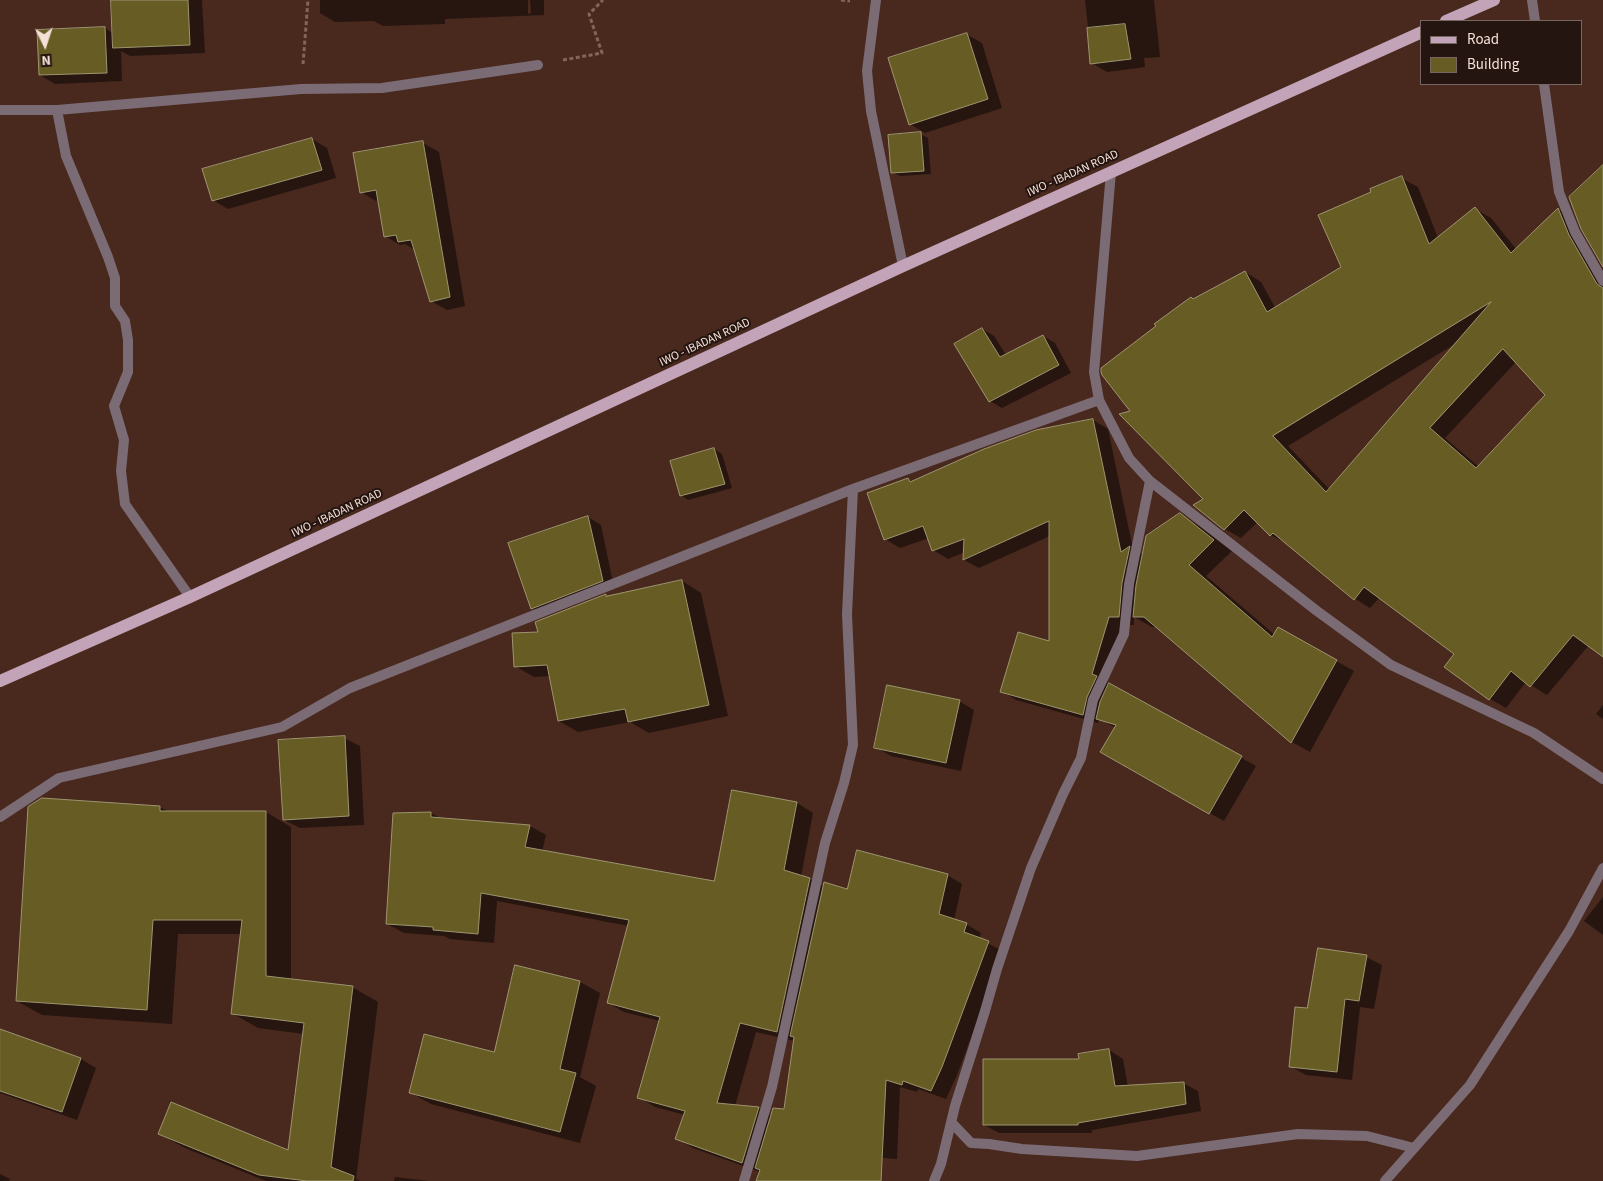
<!DOCTYPE html>
<style>
body{margin:0}
#map{position:relative;width:1603px;height:1181px;overflow:hidden;background:#49281d;font-family:"Source Sans 3",sans-serif}
canvas{display:block}
.legend{position:absolute;left:1420px;top:20px;width:162px;height:65px;box-sizing:border-box;background:#241510;border:1px solid #786660;margin:0;padding:6px 9px;list-style:none;font-size:15px;color:#f5dfd7}
.legend li{display:flex;align-items:center;gap:10px;height:25px}
.legend b{width:25px;border:1px solid #786660}
.north{position:absolute;left:20px;top:20px;width:50px;height:50px;-webkit-text-stroke:4px #241510;paint-order:stroke;rotate:176deg;font-size:14px;font-weight:700;line-height:20px;text-align:center;color:#f5dfd7}
.north::after{content:'';display:block;margin:auto;width:18px;height:22px;background:#f5dfd7;clip-path:polygon(50% 0,100% 100%,50% 72%,0 100%)}
</style>
<div id="map">
<canvas width="1603" height="1181"></canvas>
<ul class="legend">
<li><b style="height:6px;background:#c2a3b7"></b>Road</li>
<li><b style="height:14px;background:#675d24"></b>Building</li>
</ul>
<div class="north">N</div>
</div>
<script>
const ctx = document.querySelector('canvas').getContext('2d');
ctx.lineJoin = 'round';
function fillPath(path, color) { ctx.fillStyle = color; ctx.fill(path, 'evenodd'); }
function strokePath(path, color, width, dash) { ctx.strokeStyle = color; ctx.lineWidth = width; ctx.lineCap = dash ? 'butt' : 'round'; ctx.setLineDash(dash || []); ctx.stroke(path); }
function write(font, color, halo, rows, align = 'center') {
  ctx.font = font + ' "Source Sans 3",sans-serif'; ctx.lineWidth = 4; ctx.setLineDash([]); ctx.textBaseline = 'middle'; ctx.strokeStyle = halo; ctx.fillStyle = color; for (const [text, x, y, turn = 0] of rows) {
    ctx.save(); ctx.translate(x, y); ctx.rotate((+turn || 0) * Math.PI / 180); ctx.textAlign = isNaN(turn) ? turn : align; if (halo) ctx.strokeText(text, 0, 0); ctx.fillText(text, 0, 0); ctx.restore();
  }
}
const shadow = new Path2D(`
 M113,0H202L205,53L130,56L121,51L122,81L55,84L40,75L105,28L114,34Z
 M320,0H528V14L531,13L530,0H544V15L445,19V24L383,26L374,21L335,22L320,13Z
 M1085,0H1154L1160,57L1144,58L1145,67L1107,72L1092,63Z
 M966,34L982,43L1002,108L925,133L910,124Z
 M920,134L928,138L931,174L900,176L892,172Z
 M312,139L327,148L336,178L228,209L213,200Z
 M423,143L439,152L465,306L447,310L431,301L415,250L405,244L400,245L385,236L379,201H376L361,192Z
 M1401,178L1418,187L1438,238L1475,209L1491,218L1516,249L1558,209L1574,218L1585,246L1603,277V655L1589,645L1547,695L1526,682L1506,708L1490,699L1446,667L1456,654L1380,597L1370,608L1354,598L1287,544L1271,535L1258,522L1241,538L1225,529L1204,499L1133,412L1194,300L1245,272L1261,282L1276,309L1342,268L1373,193ZM1458,342L1330,490L1288,446ZM1516,362L1546,395L1479,467L1445,438Z
 M982,329L994,336L1006,355L1043,336L1055,343L1071,373L1002,408L990,401Z
 M1093,420L1108,429L1133,549L1143,555L1180,515L1199,526L1232,551L1206,576L1275,635L1336,661L1354,671L1310,752L1292,742L1158,627H1152L1134,617V625H1124L1107,683L1256,766L1224,821L1102,752L1116,728L1099,719L1098,723L1016,700L1002,691L1050,642V536L979,568L964,560L965,552L948,559L933,550L929,538L900,548L885,539L908,479L913,482L1037,431Z
 M714,449L722,454L732,488L688,500L681,495Z
 M588,517L601,525L614,588L544,616L532,608Z
 M682,581L701,593L728,716L649,733L630,722L578,732L559,721L550,676L534,677L515,666L540,633L605,596L608,597Z
 M959,701L974,710L961,771L891,756L876,747Z
 M1603,705V719L1596,714Z
 M344,738L360,746L364,825L300,828L284,820Z
 M733,792L797,803L813,813L801,877L810,879L824,887L848,891L947,875L962,884L954,920L966,924L981,933L979,939L1003,951L957,1075L946,1099L918,1089L917,1092L900,1087L897,1159L871,1157L863,1181H757L760,1172L693,1148L677,1138L685,1115L655,1107L639,1097L660,1021L624,1012L608,1003L629,926L497,901L494,943L450,939L444,936L404,933L387,924L431,813L442,819L530,826L546,835L542,852L715,883ZM756,1032L795,1041L785,1111L772,1116L758,1108L735,1106Z
 M160,807L169,812H266L291,827V980L352,987L378,1002L356,1179L360,1181H266L185,1148L160,1134L289,1151L304,1034L258,1028L232,1013L242,934H178L172,1024L42,1015L17,1001Z
 M1603,897V935L1584,921Z
 M1366,957L1382,965L1374,1009L1360,1007L1352,1080L1306,1075L1290,1066L1308,1009Z
 M516,966L580,982L600,993L580,1077L596,1086L580,1143L431,1104L411,1093L495,1053Z
 M0,1031L81,1059L96,1068L77,1120L0,1093Z
 M1109,1050L1123,1059L1128,1087L1183,1083L1198,1091L1201,1111L1092,1130V1133H999L984,1125L1080,1060Z
 M0,1174L10,1179L9,1181H0Z
 M395,1177L429,1181H394Z`);
const building = new Path2D(`
 M111,0H188L190,45L113,48Z
 M1125,24L1131,59L1090,64L1087,28Z
 M105,27L107,73L39,75L37,30Z
 M967,33L988,99L909,125L888,58Z
 M921,132L924,171L891,173L888,135Z
 M312,138L322,170L212,201L202,169Z
 M423,141L450,297L430,302L411,240L398,242L396,235L384,237L376,190L360,193L353,153Z
 M1603,165V267L1581,229L1569,197Z
 M1402,176L1429,244L1475,207L1511,253L1558,208L1569,235L1597,284L1603,288V657L1573,635L1530,687L1511,671L1489,700L1444,667L1454,654L1364,587L1354,600L1273,533L1270,536L1244,510L1224,530L1193,505L1203,499L1119,414L1130,411L1102,375L1101,372V368L1156,326L1154,324L1191,297L1193,299L1245,271L1267,312L1341,267L1318,215L1371,192L1370,189ZM1491,302L1326,492L1273,436ZM1503,349L1545,395L1476,468L1430,428Z
 M982,328L1000,357L1043,335L1059,365L989,402L954,344Z
 M1093,419L1121,552L1130,546L1122,583L1119,617H1109L1092,674L1097,676L1087,697L1083,715L1000,692L1018,632L1049,641V521L963,560L964,539L932,551L923,526L884,540L867,493L908,478L910,482L984,449L1036,430Z
 M714,448L725,484L680,496L670,461Z
 M1180,513L1214,540L1189,565L1272,637L1278,627L1337,660L1291,743L1144,617H1133L1136,585L1146,536Z
 M588,516L603,581L531,609L508,543Z
 M682,580L709,705L628,722L625,709L558,721L547,665L514,667L512,633L538,632L535,622L606,594V596Z
 M1109,683L1242,756L1209,814L1100,752L1116,725L1096,719L1100,702Z
 M887,685L960,700L946,763L874,748Z
 M345,736L349,816L283,820L278,740Z
 M732,790L797,802L784,870L810,878L777,1032L740,1023L717,1103L759,1107L742,1163L675,1139L685,1111L637,1098L660,1017L607,1003L629,920L481,893L478,934L433,930V927L386,924L393,813L431,812V817L530,825L525,847L714,881Z
 M42,798L160,806V811H266V976L353,986L331,1167L354,1176L353,1181H307L259,1175L158,1134L171,1102L288,1150L304,1023L231,1014L242,920H153L147,1010L16,1001L28,807Z
 M857,850L948,874L939,914L967,923L964,932L989,941L942,1067L931,1091L903,1081L902,1085L886,1080L881,1181H756L760,1170L755,1168L773,1108L784,1109L794,1037L790,1036L824,882L847,889Z
 M1318,948L1367,955L1359,1001L1345,999L1337,1072L1289,1067L1295,1007L1307,1008Z
 M515,965L580,981L560,1069L576,1073L560,1132L409,1093L424,1034L494,1052Z
 M0,1029L81,1058L62,1112L0,1091Z
 M1109,1049L1115,1086L1184,1082L1186,1104L1078,1123V1125H983V1059H1079L1078,1054Z`);
const path = new Path2D(`
 M841,0L850,1
 M563,60L602,53L589,14L603,0
 M303,64L308,0`);
const street = new Path2D(`
 M876,0L867,71L871,111L903,266
 M1532,0L1535,21
 M1544,84L1559,192L1575,232L1603,281
 M0,110H57L301,89L382,88L538,65
 M57,110L66,156L108,257L115,278V306L125,321L128,340V372L114,406L124,440L121,471L125,504L190,597
 M1111,172L1094,372L1099,400L1129,458L1150,481L1317,611L1391,665L1534,733L1603,779
 M0,817L59,778L282,727L350,688L853,489L1099,400
 M951,1122L971,1143L989,1144L1022,1149L1137,1156L1298,1134L1367,1136L1414,1148
 M744,1181L772,1087L825,843L844,783L853,745L847,614L853,489
 M934,1181L941,1164L955,1106L985,1011L997,969L1031,868L1063,794L1081,758L1093,700L1124,634L1129,584L1150,481
 M1385,1181L1470,1085L1569,931L1603,868`);
const primary = new Path2D(`
 M1446,21L1494,0
 M0,681L190,597L903,266L1422,32`);
const streetNames = [
 ["IWO - IBADAN ROAD",1073,174,-24],
 ["IWO - IBADAN ROAD",705,343,-25],
 ["IWO - IBADAN ROAD",337,514,-25]
];
fillPath(shadow, '#0007');
fillPath(building, '#675d24');
strokePath(building, '#9c956f', 1);
strokePath(path, '#82655b', 3, [4, 2.5]);
strokePath(street, '#7a6b75', 10);
strokePath(primary, '#c2a3b7', 12);
write('12px', '#f5dfd7', '#241510', streetNames);
</script>
